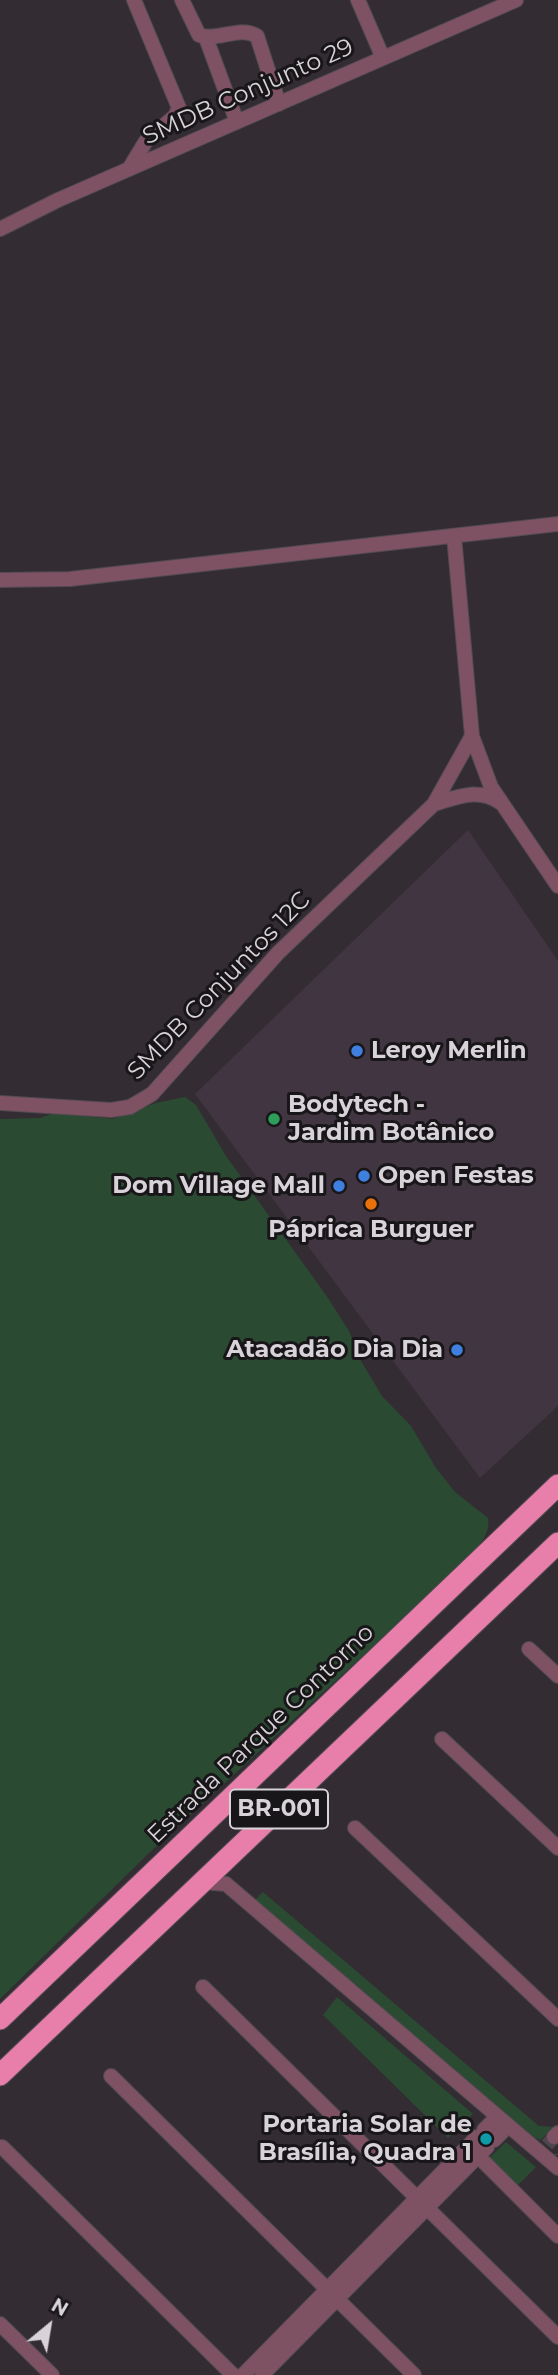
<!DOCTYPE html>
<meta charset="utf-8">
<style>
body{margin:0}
#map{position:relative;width:558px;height:2375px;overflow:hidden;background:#332c33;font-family:Montserrat,sans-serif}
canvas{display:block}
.north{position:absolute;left:14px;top:2291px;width:70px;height:70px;-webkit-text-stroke:5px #191619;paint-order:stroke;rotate:30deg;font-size:19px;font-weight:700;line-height:28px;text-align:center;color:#d7d3d8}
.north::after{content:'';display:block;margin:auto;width:24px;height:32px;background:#d7d3d8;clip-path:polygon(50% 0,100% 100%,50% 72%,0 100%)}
</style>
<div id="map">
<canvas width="558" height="2375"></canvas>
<div class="north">N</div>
</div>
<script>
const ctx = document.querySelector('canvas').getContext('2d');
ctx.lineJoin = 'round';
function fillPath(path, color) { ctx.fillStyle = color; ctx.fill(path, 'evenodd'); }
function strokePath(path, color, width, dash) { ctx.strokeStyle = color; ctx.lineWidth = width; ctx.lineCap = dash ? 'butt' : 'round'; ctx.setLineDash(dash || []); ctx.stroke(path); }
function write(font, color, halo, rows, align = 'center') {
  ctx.font = font + ' Montserrat,sans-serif'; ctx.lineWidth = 6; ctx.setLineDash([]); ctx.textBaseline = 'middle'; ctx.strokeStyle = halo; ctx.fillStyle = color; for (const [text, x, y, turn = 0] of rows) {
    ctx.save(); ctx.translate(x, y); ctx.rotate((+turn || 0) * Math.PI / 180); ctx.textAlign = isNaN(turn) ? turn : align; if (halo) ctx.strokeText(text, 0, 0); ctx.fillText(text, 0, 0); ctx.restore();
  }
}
const built = new Path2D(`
 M468,830L558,961V1406L480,1478L195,1094Z`);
const green = new Path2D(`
 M185,1097L196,1105L226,1156L328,1298L349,1331L361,1361L382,1396L411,1426L436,1468L455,1492L488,1518C493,1540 461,1564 447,1578L148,1854L0,1999V1119L40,1118L54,1113L113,1119L156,1103Z
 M263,1892L539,2126L555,2127L540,2140L532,2136L255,1900Z
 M337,1997L473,2114L448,2138L323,2015Z
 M506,2142L536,2167L516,2187L488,2159Z`);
const minorTunnel = new Path2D(`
 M547,2145L554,2137
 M558,2155V2154`);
const minor = new Path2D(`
 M182,0L199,35C218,42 239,25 257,36L279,104
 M358,0L383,58
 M206,38L237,122
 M129,169L146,141L175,116L179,108L134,0
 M0,229L58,200L516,0
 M454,536L472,736L491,787L558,886
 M0,580L70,579L558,524
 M434,804C458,797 479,787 501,803
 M0,1103L111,1110L130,1107L152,1094L278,953L434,804L472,736
 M529,1649L558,1676
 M442,1739L558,1848
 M355,1828L558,2019
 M202,1882L226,1884L558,2168
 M203,1987L558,2337
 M111,2076L414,2375
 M484,2130L497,2117
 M554,2137L558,2133
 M494,2140L508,2126
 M2,2147L233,2375
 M472,2150L558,2236
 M0,2324L52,2375
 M243,2375L477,2137
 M262,2375L487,2147`);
const highway = new Path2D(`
 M0,2019L558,1485
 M0,2075L558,1543`);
const markers = [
 [357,1051,7,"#3f7fe0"],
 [274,1119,7,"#2e9e5b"],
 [364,1176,7,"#3f7fe0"],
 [339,1186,7,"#3f7fe0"],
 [371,1204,7,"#e8710a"],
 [457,1350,7,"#3f7fe0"],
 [486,2139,7,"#0f9aa8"]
];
const shields = [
 [279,1809,98]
];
const shieldNames = [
 ["BR-001",279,1809]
];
const streetNames = [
 ["SMDB Conjunto 29",248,92,-24],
 ["SMDB Conjuntos 12C",219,986,-46],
 ["Estrada Parque Contorno",261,1734,-44]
];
const poiNames = [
 ["Leroy Merlin",371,1051],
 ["Bodytech -",288,1105],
 ["Jardim Botânico",288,1133],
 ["Open Festas",378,1176],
 ["Dom Village Mall",325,1186,"right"],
 ["Páprica Burguer",371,1230,"center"],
 ["Atacadão Dia Dia",443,1350,"right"],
 ["Portaria Solar de",472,2125,"right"],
 ["Brasília, Quadra 1",472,2153,"right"]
];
fillPath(built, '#403541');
fillPath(green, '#2a4b32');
strokePath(minorTunnel, '#4c454c', 14, [14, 7]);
strokePath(minor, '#514a51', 16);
strokePath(highway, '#514a51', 23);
strokePath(minor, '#7e5263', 14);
strokePath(highway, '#e87eaa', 21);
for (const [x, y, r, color] of markers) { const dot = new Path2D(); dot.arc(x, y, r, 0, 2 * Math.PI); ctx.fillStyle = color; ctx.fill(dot); strokePath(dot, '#191619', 2.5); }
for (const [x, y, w] of shields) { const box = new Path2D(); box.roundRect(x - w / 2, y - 19.5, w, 39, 5); ctx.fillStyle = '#191619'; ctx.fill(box); strokePath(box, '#d7d3d8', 2); }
write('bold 23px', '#d7d3d8', null, shieldNames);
write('24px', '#d7d3d8', '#191619', streetNames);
write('bold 24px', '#d7d3d8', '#191619', poiNames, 'left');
</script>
